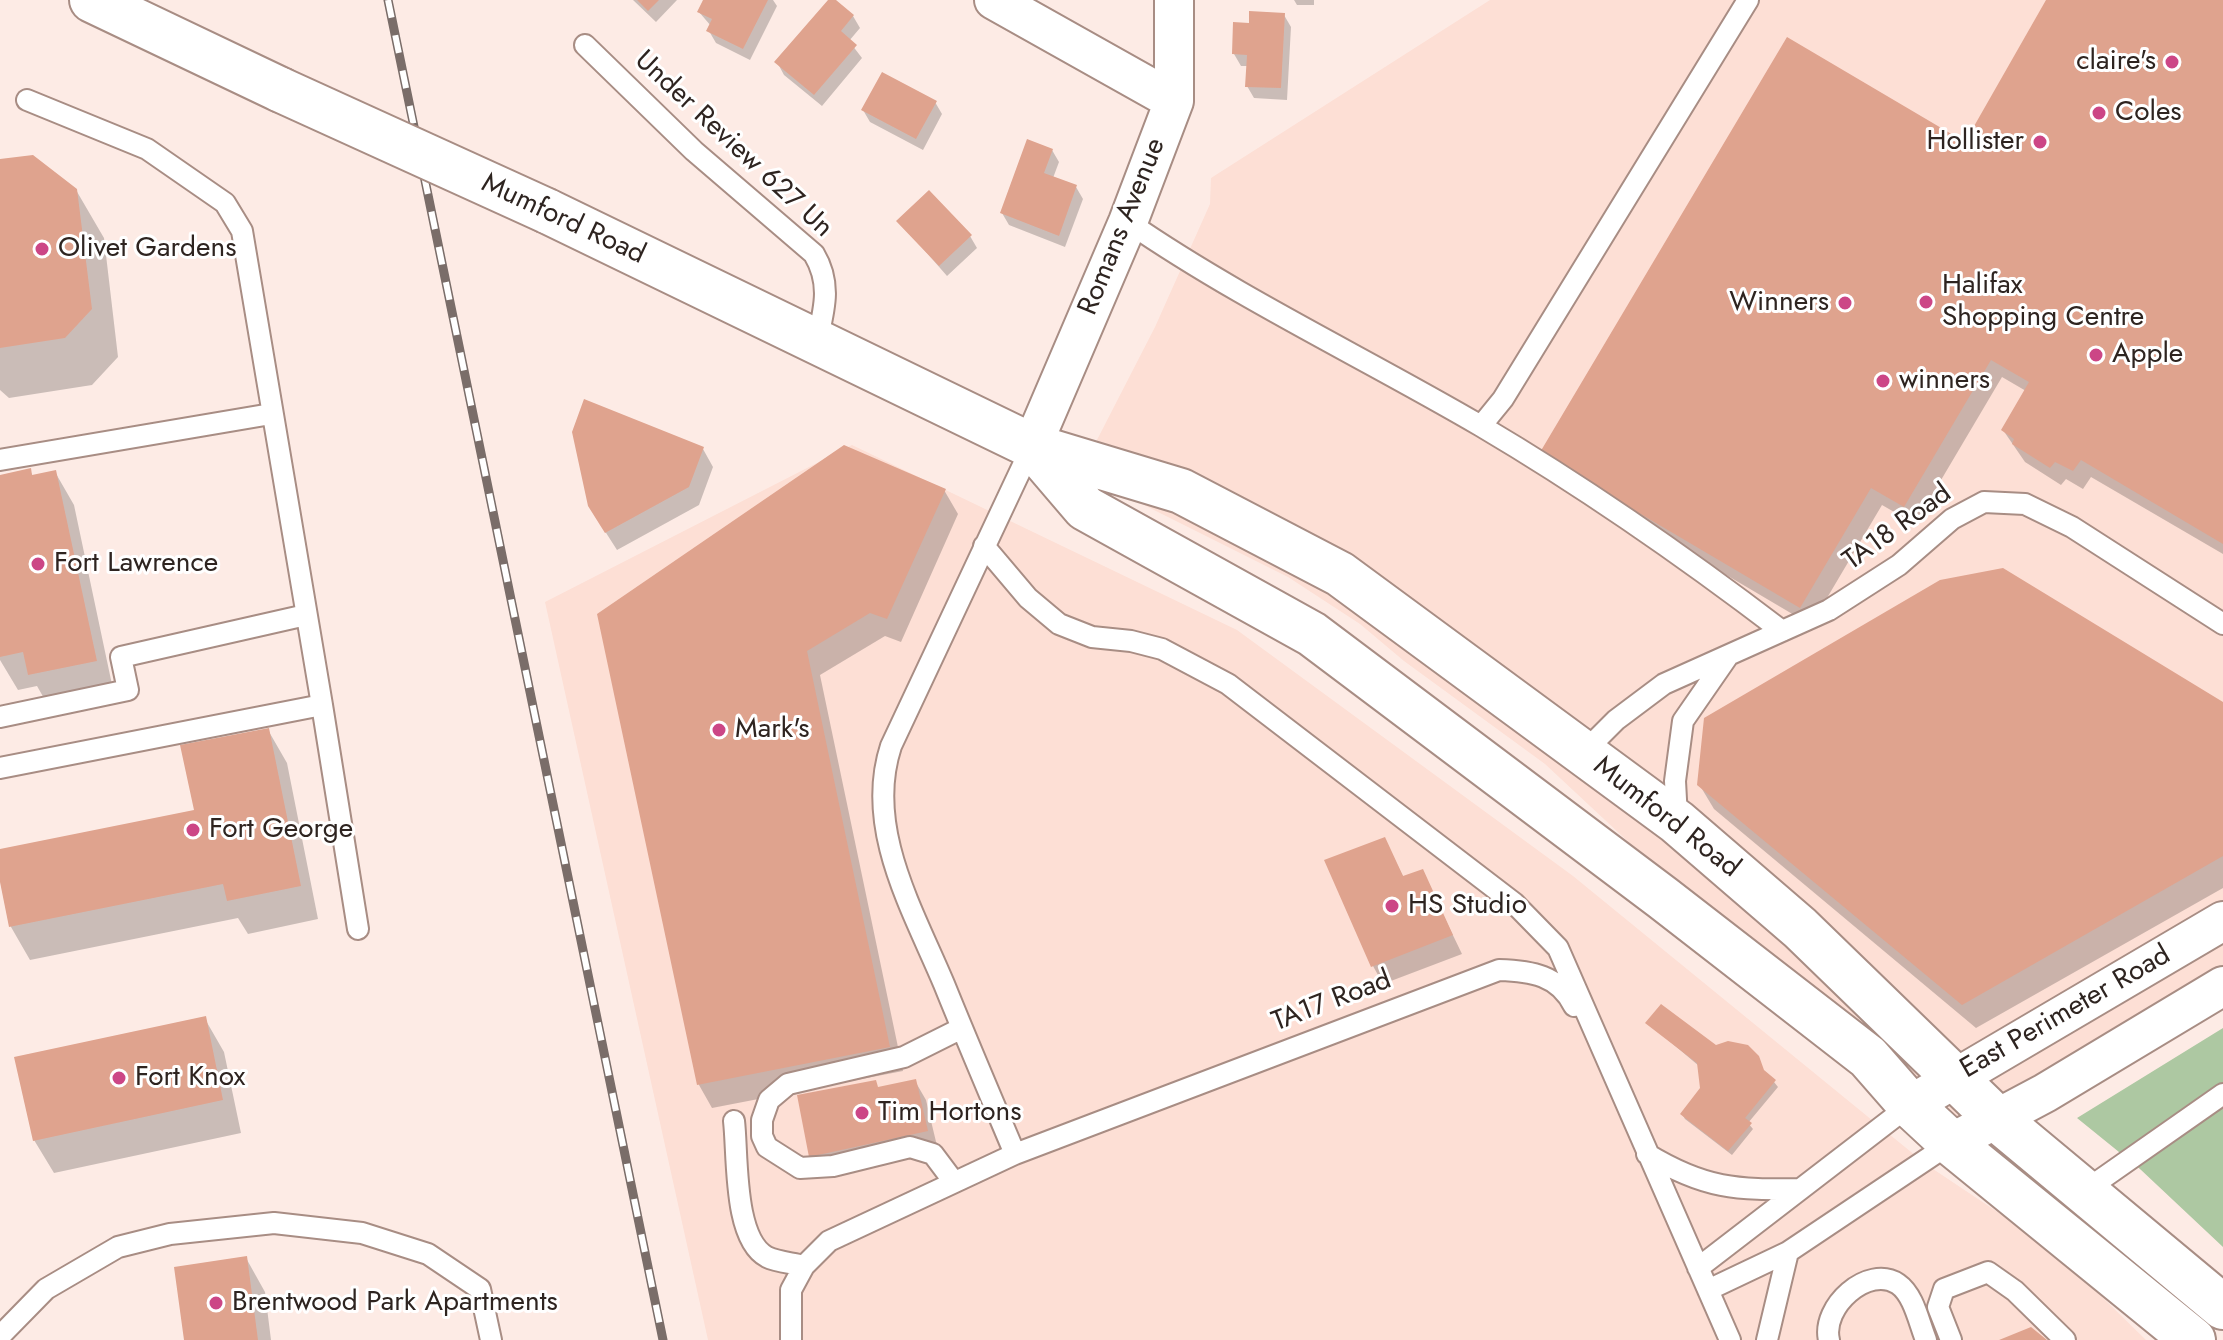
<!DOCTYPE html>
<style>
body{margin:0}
canvas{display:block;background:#fdebe5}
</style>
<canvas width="2223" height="1340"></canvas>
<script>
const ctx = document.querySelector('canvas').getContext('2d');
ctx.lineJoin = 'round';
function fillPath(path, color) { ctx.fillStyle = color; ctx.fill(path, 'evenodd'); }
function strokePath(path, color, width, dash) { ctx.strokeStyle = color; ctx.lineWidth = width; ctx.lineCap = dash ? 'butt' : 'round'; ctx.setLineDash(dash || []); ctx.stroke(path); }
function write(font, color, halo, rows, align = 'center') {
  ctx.font = font + ' Jost,sans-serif'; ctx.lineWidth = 6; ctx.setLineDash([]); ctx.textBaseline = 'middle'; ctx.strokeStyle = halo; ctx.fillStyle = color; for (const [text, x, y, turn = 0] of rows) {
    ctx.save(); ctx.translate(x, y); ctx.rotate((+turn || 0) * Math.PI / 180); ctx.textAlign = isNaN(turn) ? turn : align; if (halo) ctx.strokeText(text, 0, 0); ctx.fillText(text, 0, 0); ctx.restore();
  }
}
const built = new Path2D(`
 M1490,0H2223V986L1951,1143L1545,764L1404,661L1360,624L1288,577L1080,473L1155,327L1210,204L1211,178Z
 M852,445L1237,630L1573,876L1927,1165L2053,1249L2146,1340H708L545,602Z`);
const green = new Path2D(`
 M2223,1028V1247L2140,1169L2077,1118Z`);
const shadow = new Path2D(`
 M633,0H677L656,22Z
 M705,0H773L777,6L750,60L716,43L709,31L711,26L699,12Z
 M830,0L853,16L860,28L849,41L862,58L822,106L784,75L777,62Z
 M1294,0H1314V5H1297Z
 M2049,0H2223V554L2091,477L2083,489L2066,479L2061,485L2025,462L2003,430L2026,391L2002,377L1915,524L1882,505L1811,625L1552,472L1965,145Z
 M1284,15L1291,27L1287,100L1254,98L1247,86L1248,66H1241L1234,54L1250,25Z
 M935,102L942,114L923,150L870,122L863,110Z
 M1052,150L1059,162L1053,178L1076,187L1083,199L1065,247L1009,225L1002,213Z
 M0,161L76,190L104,238L118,357L92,385L9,398L0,390Z
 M899,221L970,236L977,248L947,276Z
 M703,449L713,467L699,505L617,550L601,525Z
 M30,471L33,476L55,472L74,505L114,694L49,707L37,686L18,690L0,660V477Z
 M944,490L958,514L901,642L885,636L820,675L903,1071L712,1108L699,1085L600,615Z
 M2223,704V888L1976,1028L1714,809L1699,784Z
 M268,730L287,763L318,919L248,934L238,918L30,960L11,927L0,872V851L196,812Z
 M1384,839L1404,878L1422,871L1462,954L1383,984L1373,966Z
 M205,1019L224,1052L241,1133L54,1173L34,1140Z
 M1648,1023L1715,1048L1774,1082L1778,1087L1748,1123L1753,1129L1732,1155L1685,1119L1682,1114L1702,1089L1699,1066Z
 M915,1081L926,1100L938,1150L821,1174L810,1156L878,1088Z
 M246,1258L265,1292L271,1340H186Z`);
const building = new Path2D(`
 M637,0H659L648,11Z
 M703,0H768L743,49L706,31L712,19L697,12Z
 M828,0H836L854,15L841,31L857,45L814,95L774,62Z
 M2046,0H2223V544L2081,460L2073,471L2055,462L2050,468L2012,444L2014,439L2001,430L2029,382L1991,360L1904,507L1871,488L1800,608L1539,454L1787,37L1965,142Z
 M1249,11L1285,13L1281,88L1245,87L1247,55L1232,54L1233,22L1249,23Z
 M882,72L937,101L916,139L861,110Z
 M1027,139L1053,149L1044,173L1077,185L1059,236L1000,213Z
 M33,155L77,189L92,309L65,338L0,348V159Z
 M929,190L972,235L939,266L896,221Z
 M584,399L704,447L689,487L605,533L588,506L572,432Z
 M844,445L946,489L887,619L870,613L807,651L890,1047L697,1085L597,614Z
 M31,468L32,475L56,470L97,661L28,675L23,652L0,657V475Z
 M2003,568L2223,702V856L1962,1005L1697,785L1704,718L1940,580Z
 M269,728L301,886L227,901L223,884L9,927L0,882V849L194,810L180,745Z
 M1385,837L1403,876L1423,869L1453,935L1371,967L1324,860Z
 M1661,1004L1716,1045L1728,1041L1748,1045L1759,1056L1764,1070L1776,1080L1745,1118L1752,1123L1728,1151L1680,1114L1700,1088L1697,1063L1645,1023Z
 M206,1016L223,1100L33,1141L14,1057Z
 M916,1079L928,1131L809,1157L797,1095L876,1080L878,1087Z
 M247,1256L258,1340H184L174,1267Z
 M2031,1327L2047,1340H1999Z`);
const lane = new Path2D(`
 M585,45L694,151L814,254C832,284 824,310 817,341
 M1128,222C1240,299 1363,357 1481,426C1586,488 1685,557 1782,631
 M1481,426L1503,399L1748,0
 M0,460L271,414
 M984,546L1028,598L1059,624L1092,637L1131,641L1162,649L1228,684L1514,903L1558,948L1730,1340
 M322,705L358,929
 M0,717L128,690L121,657L306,615
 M1583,753L1616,720L1664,684L1829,610L1899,565L1952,519L1984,502L2025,504L2072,527L2223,624
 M0,768L322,705L242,231L225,203L147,149L27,100
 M1677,818L1675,781L1683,721L1728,656
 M734,1121C738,1155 733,1239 767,1257C777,1262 793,1263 804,1266
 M1015,1154C991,1097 967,1041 944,984C913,910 864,828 891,746L1032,446
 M1647,1154C1705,1189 1736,1190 1801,1189
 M954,1182L933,1154L910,1147L833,1166L800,1168L767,1147L762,1136V1120L769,1100L788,1084L904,1057L962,1028
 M2083,1192L2223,1094
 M1698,1268L1910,1105
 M1708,1290L1788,1252L1951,1143
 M0,1336L46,1289L118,1247L170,1234L274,1223L362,1233L428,1254L480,1289L491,1340
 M791,1340V1290L804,1266L829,1241L1015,1154L1499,970C1531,971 1559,975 1574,1006
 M1767,1340L1788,1252
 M1829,1340C1821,1307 1868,1264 1898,1284C1914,1295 1919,1323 1926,1340
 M1951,1340L1938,1307L1944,1289L1988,1272L2015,1291L2065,1340`);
const street = new Path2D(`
 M994,0L1174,101
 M1032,446L1128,222L1174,101V0
 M1910,1105L2223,921
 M1951,1143L2045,1093L2223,986`);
const secondary = new Path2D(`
 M92,0L281,90
 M547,211L1032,446L1181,491L1340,574L1677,822L1800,928L1997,1119L2223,1307
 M1032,446L1085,508L1312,634L1663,898L1868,1057L1910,1105L1951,1143L2193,1340`);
const rail = new Path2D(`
 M388,0L663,1340`);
const secondaryBridge = new Path2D(`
 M281,90L547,211`);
const markers = [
 [2172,62,8,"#cc4686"],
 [2099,113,8,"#cc4686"],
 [2040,142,8,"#cc4686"],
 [42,249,8,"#cc4686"],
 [1926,302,8,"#cc4686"],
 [1845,303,8,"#cc4686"],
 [2096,355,8,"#cc4686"],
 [1883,381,8,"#cc4686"],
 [38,564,8,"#cc4686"],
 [719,730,8,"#cc4686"],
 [193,830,8,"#cc4686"],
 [1392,906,8,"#cc4686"],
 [119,1078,8,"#cc4686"],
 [862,1113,8,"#cc4686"],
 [216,1303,8,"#cc4686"]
];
const poiNames = [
 ["claire's",2156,62,"right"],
 ["Coles",2115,113],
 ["Hollister",2024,142,"right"],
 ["Olivet Gardens",58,249],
 ["Halifax",1942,286],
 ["Shopping Centre",1942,318],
 ["Winners",1829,303,"right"],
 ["Apple",2112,355],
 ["winners",1899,381],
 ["Fort Lawrence",54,564],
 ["Mark's",735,730],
 ["Fort George",209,830],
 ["HS Studio",1408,906],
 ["Fort Knox",135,1078],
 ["Tim Hortons",878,1113],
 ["Brentwood Park Apartments",232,1303]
];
const streetNames = [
 ["Under Review 627 Un",733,145,43],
 ["Mumford Road",563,220,25],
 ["Romans Avenue",1123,227,-68],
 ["TA18 Road",1898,528,-36],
 ["Mumford Road",1666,818,38],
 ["TA17 Road",1332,1002,-21],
 ["East Perimeter Road",2066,1013,-30]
];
fillPath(built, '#fddfd5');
fillPath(green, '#adc8a2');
fillPath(shadow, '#0003');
fillPath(building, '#dfa38e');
strokePath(lane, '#a88d84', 24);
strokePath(street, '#a88d84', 42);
strokePath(secondary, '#a88d84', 48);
strokePath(lane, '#fff', 20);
strokePath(street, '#fff', 38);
strokePath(secondary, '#fff', 44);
strokePath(rail, '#7a6d69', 9);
strokePath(rail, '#fff', 6, [18]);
strokePath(secondaryBridge, '#a88d84', 48, []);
strokePath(secondaryBridge, '#fff', 44);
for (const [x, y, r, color] of markers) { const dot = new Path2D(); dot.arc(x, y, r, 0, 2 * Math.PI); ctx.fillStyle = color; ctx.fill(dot); strokePath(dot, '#fff', 3); }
write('28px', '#2e2420', '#fff', poiNames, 'left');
write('28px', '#2e2420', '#fff', streetNames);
</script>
